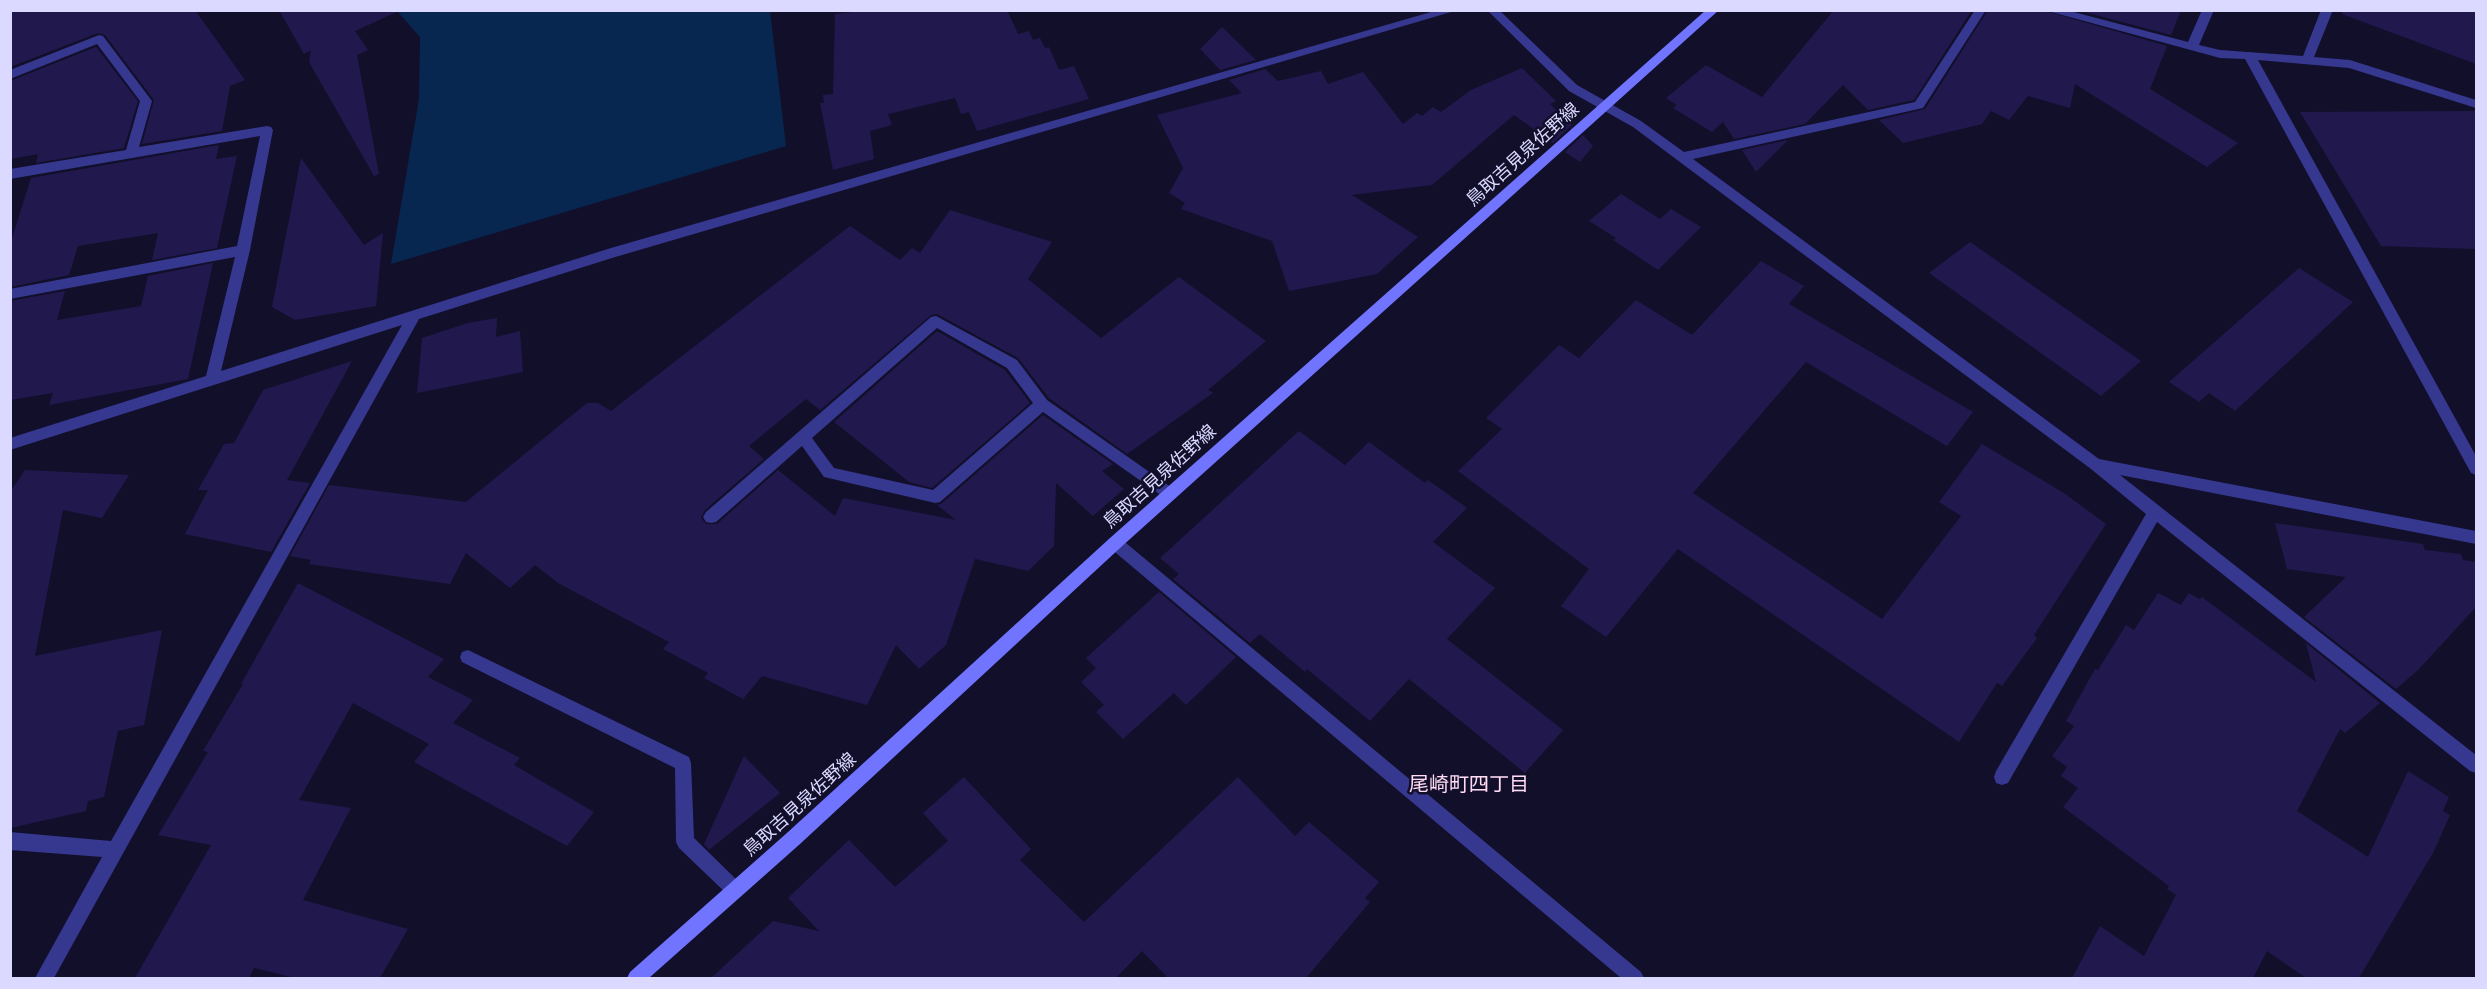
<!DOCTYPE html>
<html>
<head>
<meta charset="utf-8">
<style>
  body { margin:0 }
  #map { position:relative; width:2487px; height:989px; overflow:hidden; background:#120f2b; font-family:Cabin,sans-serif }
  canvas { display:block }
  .frame { position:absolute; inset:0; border:12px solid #dbd9ff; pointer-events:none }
</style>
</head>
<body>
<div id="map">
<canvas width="2487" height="989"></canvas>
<div class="frame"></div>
</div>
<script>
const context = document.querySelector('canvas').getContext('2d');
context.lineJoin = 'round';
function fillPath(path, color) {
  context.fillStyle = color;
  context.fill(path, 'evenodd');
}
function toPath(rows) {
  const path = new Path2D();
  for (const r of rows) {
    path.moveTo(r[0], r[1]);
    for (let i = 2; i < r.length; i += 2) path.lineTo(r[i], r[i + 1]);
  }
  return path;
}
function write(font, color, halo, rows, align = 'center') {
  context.font = font + ' Cabin,"Noto Sans JP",sans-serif';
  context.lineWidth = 5;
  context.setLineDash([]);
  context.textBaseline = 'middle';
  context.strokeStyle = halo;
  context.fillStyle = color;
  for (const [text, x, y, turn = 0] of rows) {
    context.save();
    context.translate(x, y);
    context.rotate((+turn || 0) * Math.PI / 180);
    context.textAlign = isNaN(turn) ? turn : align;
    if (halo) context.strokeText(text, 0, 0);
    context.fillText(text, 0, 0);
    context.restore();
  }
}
const water = toPath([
  [397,11,770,11,786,146,391,264,419,99,420,37]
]);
const building = toPath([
  [10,10,195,10,245,80,230,86,222,131,142,144,154,100,105,35,98,33,10,67],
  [279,10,401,10,355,31,368,50,357,55,379,174,374,176,309,62,311,50,304,54],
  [872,10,1007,10,1018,34,1029,31,1033,40,1040,38,1045,48,1049,47,1059,70,1074,66,1089,99,977,131,969,112,961,114,955,98,888,114,892,125,870,131,874,159,833,170,820,103,824,103,823,95,833,94,835,14],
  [1834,10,1972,10,1914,100,1868,110,1843,85,1805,124,1734,139,1723,122,1712,132,1673,108,1677,105,1666,98,1706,65,1762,97],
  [1988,10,2042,10,2167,46,2150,89,2238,143,2207,167,2075,84,2070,108,2028,96,2009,120,1991,111,1982,124,1903,143,1879,120,1925,109],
  [2077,10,2181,10,2171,35],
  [2343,10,2476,10,2476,64,2342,14],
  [1222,27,1256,60,1220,70,1200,49],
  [96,47,138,101,124,148,36,163,38,154,10,159,10,81],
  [1522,68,1556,101,1550,104,1572,125,1553,143,1514,115,1432,185,1352,195,1418,237,1377,274,1289,291,1272,241,1181,209,1185,203,1169,193,1183,168,1157,115,1242,93,1229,80,1265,69,1278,81,1321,71,1328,84,1363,72,1403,124,1417,113,1422,116,1433,107,1441,112,1471,90],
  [2476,111,2476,249,2381,246,2300,112],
  [1583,135,1593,146,1580,162,1565,152],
  [1788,140,1756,172,1742,150],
  [219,145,216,159,237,156,217,248,152,260,158,233,78,246,69,275,10,287,10,244,31,178],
  [301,158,364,245,383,233,376,306,295,320,272,307],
  [1621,194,1660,219,1671,209,1701,227,1658,270,1613,240,1616,238,1589,221],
  [950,210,1052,242,1028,279,1101,338,1179,277,1266,341,1208,390,1213,393,1127,454,1049,398,1018,358,937,314,931,315,820,410,806,399,749,446,764,459,705,510,701,518,706,524,717,524,778,470,835,516,843,498,956,520,937,505,941,504,1043,415,1113,464,1102,471,1124,489,1093,516,1056,483,1054,546,1028,571,975,559,946,645,919,669,896,645,867,705,762,676,743,699,704,678,708,673,663,649,669,642,558,583,535,565,510,588,466,553,450,584,309,564,311,560,290,556,329,485,466,502,587,403,598,403,611,411,850,226,900,260,912,248,920,253],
  [1970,242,2141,361,2101,396,1929,273],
  [1761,261,1804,286,1789,304,1973,412,1947,446,1806,362,1693,493,1882,619,1961,516,1939,502,1982,444,2064,493,2106,524,2034,635,2037,638,2002,686,1997,683,1959,742,1678,549,1606,637,1561,606,1589,569,1458,471,1502,429,1486,418,1559,345,1579,358,1636,300,1692,335],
  [213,263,188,379,49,405,53,393,10,400,10,301,65,291,57,320,141,306,148,276],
  [2299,268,2353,302,2235,411,2209,393,2199,402,2169,382],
  [497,318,496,337,520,331,523,372,417,393,422,338,468,323],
  [937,331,1005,370,1030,403,932,488,909,482,834,422],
  [352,361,287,480,310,483,271,552,185,534,208,490,198,490,224,444,234,443,263,390],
  [1299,431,1345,465,1369,442,1425,483,1428,480,1467,508,1433,542,1495,588,1447,639,1563,730,1525,773,1409,679,1370,721,1307,669,1305,672,1260,634,1250,643,1173,579,1179,574,1160,558],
  [25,470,129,475,102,518,63,510,35,656,162,630,144,725,118,731,104,797,88,801,86,811,10,828,10,492],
  [2275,523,2423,544,2425,550,2461,554,2463,560,2476,562,2476,607,2418,670,2396,689,2304,617,2346,577,2287,569],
  [298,583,444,659,428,677,473,700,453,723,520,758,514,765,594,812,567,846,414,762,429,744,353,703,299,800,351,808,303,900,408,929,380,978,295,978,254,968,249,978,135,978,211,845,158,835,208,752,203,751,243,684,241,684],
  [1159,592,1236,657,1186,705,1174,693,1123,739,1096,712,1104,705,1081,682,1096,668,1086,658],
  [2158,593,2181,605,2189,593,2199,599,2202,597,2316,682,2306,643,2380,703,2345,733,2340,729,2297,811,2368,857,2408,771,2449,797,2443,811,2450,815,2434,851,2359,978,2306,978,2267,951,2253,978,2072,978,2100,926,2144,956,2176,895,2167,889,2169,886,2063,807,2078,788,2061,776,2067,767,2052,756,2074,726,2066,721,2095,669,2098,670,2126,625,2134,630],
  [744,756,780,793,709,850,704,844],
  [964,777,1031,849,1020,860,1084,922,1238,777,1295,836,1309,822,1379,882,1365,898,1370,902,1306,978,1168,978,1142,951,1116,978,711,978,773,921,819,931,788,898,849,840,895,887,948,841,923,813]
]);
const street = toPath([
  [1438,10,1458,10,612,258,419,319,54,978,35,978,102,857,10,850,10,832,111,841,402,325,10,450,10,438,206,376,235,257,10,299,10,289,237,246,260,136,10,179,10,169,126,150,140,101,97,44,10,79,10,70,99,35,103,36,152,101,139,147,267,126,271,127,273,130,250,250,221,371,611,248,1438,10],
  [1487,10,1499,10,1577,85,1641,121,1684,152,1915,102,1975,10,1986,10,1923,108,1693,159,2099,459,2476,531,2476,544,2120,475,2476,755,2476,773,2470,771,2157,522,2008,783,2002,785,1996,783,1994,777,1996,771,2146,514,2091,469,1633,127,1569,91,1487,10],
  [2044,10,2066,10,2188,42,2202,10,2214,10,2199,45,2220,50,2303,56,2321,10,2333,10,2314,57,2350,60,2476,100,2476,108,2349,68,2258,60,2476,456,2476,475,2471,473,2245,59,2220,58,2044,10],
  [936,316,1017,360,1047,400,1175,490,1177,494,1175,498,1170,500,1165,498,1043,412,940,502,935,503,824,477,802,446,716,522,711,523,706,522,703,517,706,512,931,317,936,316],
  [937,328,1007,368,1033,403,933,490,834,468,812,438,937,328],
  [1115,536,1120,538,1641,972,1644,978,1621,978,1110,548,1107,543,1110,538,1115,536],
  [468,650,689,757,691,763,694,838,741,884,744,890,741,896,735,899,729,896,679,848,676,842,675,768,462,662,460,657,462,652,468,650]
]);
const secondary = toPath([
  [1706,10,1719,10,1120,548,800,844,649,978,627,978,630,972,788,832,1110,538,1706,10]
]);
const streetNames = [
  ["鳥取吉見泉佐野線",1523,155,-42],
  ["鳥取吉見泉佐野線",1160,477,-42],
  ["鳥取吉見泉佐野線",800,805,-42]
];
const neighbourhoodNames = [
  ["尾崎町四丁目",1469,785]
];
fillPath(water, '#082750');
fillPath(building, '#21194e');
fillPath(street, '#36378e');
fillPath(secondary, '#7074ff');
write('18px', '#dbd9ff', '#120f2b', streetNames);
write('20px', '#ffdbf4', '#120f2b', neighbourhoodNames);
</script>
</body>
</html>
